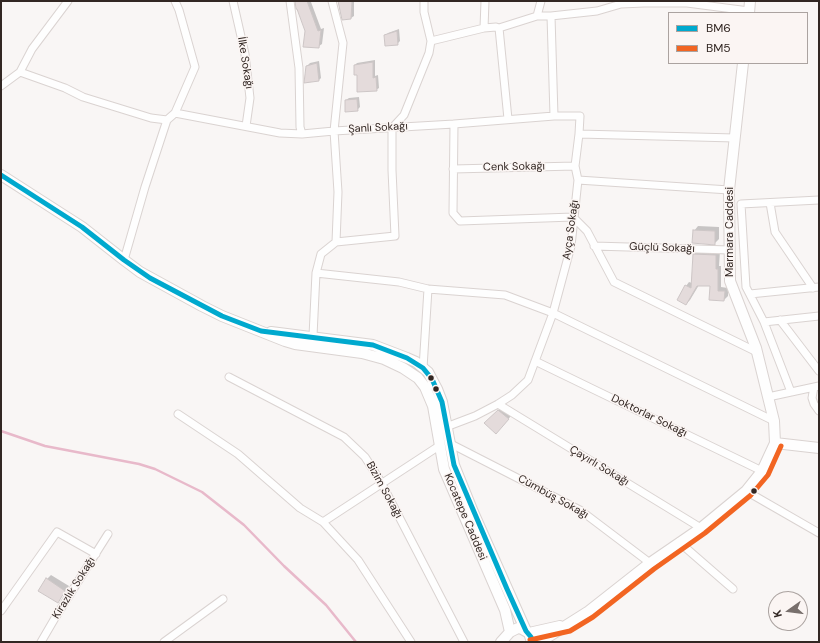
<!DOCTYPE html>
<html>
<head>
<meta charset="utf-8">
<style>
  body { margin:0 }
  #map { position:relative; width:820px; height:643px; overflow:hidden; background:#f9f6f5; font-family:"DM Sans",sans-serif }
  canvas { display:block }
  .frame { position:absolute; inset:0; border:2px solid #322723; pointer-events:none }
  .legend { position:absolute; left:668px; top:12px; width:140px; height:52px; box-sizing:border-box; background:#fbf5f3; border:1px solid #aba3a0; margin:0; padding:5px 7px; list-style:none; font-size:12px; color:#322723 }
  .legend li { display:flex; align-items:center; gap:8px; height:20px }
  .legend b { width:20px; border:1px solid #aba3a0 }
  .north { position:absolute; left:768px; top:591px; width:40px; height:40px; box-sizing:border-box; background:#fbf5f3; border:1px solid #aba3a0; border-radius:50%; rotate:256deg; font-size:11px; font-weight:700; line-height:16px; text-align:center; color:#322723 }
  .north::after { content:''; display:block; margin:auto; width:14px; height:18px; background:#786f6c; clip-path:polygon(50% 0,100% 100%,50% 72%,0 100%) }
</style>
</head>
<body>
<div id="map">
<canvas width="820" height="643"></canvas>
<div class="frame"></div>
<ul class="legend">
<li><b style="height:5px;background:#00a9ce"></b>BM6</li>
<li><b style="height:5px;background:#f26522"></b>BM5</li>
</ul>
<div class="north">K</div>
</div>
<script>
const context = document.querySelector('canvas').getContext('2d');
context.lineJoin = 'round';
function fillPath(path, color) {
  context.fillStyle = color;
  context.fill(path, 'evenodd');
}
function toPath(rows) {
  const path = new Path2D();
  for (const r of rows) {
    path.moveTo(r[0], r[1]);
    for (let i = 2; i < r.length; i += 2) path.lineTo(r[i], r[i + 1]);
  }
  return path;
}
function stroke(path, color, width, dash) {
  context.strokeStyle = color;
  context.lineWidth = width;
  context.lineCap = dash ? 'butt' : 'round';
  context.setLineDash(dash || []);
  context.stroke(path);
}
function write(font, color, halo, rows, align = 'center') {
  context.font = font + ' "DM Sans",sans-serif';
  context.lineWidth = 3;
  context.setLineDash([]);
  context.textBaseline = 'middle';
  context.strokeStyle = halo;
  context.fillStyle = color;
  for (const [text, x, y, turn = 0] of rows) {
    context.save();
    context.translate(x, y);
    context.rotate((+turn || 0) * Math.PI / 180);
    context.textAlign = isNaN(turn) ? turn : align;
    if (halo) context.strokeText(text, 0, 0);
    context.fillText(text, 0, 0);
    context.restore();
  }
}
const shadow = toPath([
  [296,1,313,1,311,2,321,29,324,28,322,44,319,46,306,31],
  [338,1,354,1,354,16,351,18],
  [399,29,400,41,397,44,385,36,388,33],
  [375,60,375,76,378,75,379,88,376,90,358,74,355,65,357,63],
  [319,61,321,78,319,80,307,66,310,63],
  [359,97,360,107,357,110,346,100,349,98],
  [698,226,719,227,719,239,714,244,694,231],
  [698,250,720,251,719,266,721,266,721,287,728,288,728,296,724,300,711,285,699,285,690,300,686,304,686,286,689,282,692,283,694,254],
  [504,405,514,412,502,427,486,423],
  [51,575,69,586,57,602,47,579]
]);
const stream = toPath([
  [1,431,45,446,139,464,155,469,202,492,244,525,284,566,326,605,356,642]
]);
const building = toPath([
  [295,1,307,1,318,31,321,30,319,48,303,47,305,31,297,9,296,9,295,1],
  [338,1,352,1,351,19,342,20,338,1],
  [397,31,398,45,385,46,384,35,397,31],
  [373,62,373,78,376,77,377,91,357,92,357,75,354,75,354,65,373,62],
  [317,63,319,81,304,83,306,66,317,63],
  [357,99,358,111,345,112,345,100,357,99],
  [693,230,715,231,715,245,692,243,693,230],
  [693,254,716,255,716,269,718,269,718,291,725,291,724,301,709,300,710,286,697,286,686,305,677,300,685,285,691,288,693,254],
  [498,410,509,419,496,434,484,423,498,410],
  [46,578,65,591,58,603,38,591,46,578]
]);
const street = toPath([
  [233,1,245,54,250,98,246,126],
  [537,16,541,1],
  [484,28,485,1],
  [499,28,508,119],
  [431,41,484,28,496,27,499,28,537,16,551,16],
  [20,72,65,88,83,97,151,118,167,120],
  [1,86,20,72,32,49,68,1],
  [175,113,280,133,302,134,300,127,299,68,290,1],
  [554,116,454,124,453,213,460,221,573,217,587,231,614,282,757,352],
  [302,134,334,131,454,124],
  [579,134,580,116,554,116,551,16,597,11,621,4,644,3,687,3,749,11],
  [453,169,575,166],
  [578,180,729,190],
  [770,203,775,232,813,288],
  [336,242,395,236,392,170,392,128,404,115,429,53,431,41,424,12,424,1],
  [594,246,730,250],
  [124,260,145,187,167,120,175,113,195,67,179,10,175,1],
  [316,273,399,282,428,289,505,295,553,313,774,421],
  [750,294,819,287],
  [780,320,819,371],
  [764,322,746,287,741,204,819,200],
  [313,336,316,273,321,254,336,242,338,192,334,131,343,43,332,1],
  [535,361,762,471],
  [423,368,428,289],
  [229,377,344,437,365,457,381,482,464,642],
  [814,387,812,398,814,404,819,411],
  [791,392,764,322,819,316],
  [768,397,819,386],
  [498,404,701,528],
  [178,414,238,454,300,508,323,522,439,446],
  [446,427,475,416,498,404,512,395,528,380,553,313,571,246,578,180,575,166,579,134,735,138],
  [449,443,580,510,650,563],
  [746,491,819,533],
  [323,522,358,560,411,642],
  [679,542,733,589],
  [1,611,57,532,96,554],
  [41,642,55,618,108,534],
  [164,642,223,599]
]);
const secondary = toPath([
  [749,13,750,1],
  [1,175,82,227,124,260,140,272,202,306,222,316,285,341,295,344,362,353,384,359,403,368,418,378,425,387,433,406,444,469,505,610,510,632],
  [271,332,373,345,407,358,416,362,428,372,437,389,442,402,454,465,473,512,526,631],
  [775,443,819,448],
  [529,633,560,626],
  [501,642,510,632,518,628,522,629,529,633,532,642],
  [540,642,589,611,650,563,701,528,746,491,762,471,775,443,774,421,756,348,730,281,729,190,743,63]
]);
const bus1 = toPath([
  [1,175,82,227,124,260,150,278,222,316,261,331,373,345,407,358,423,368,432,379,442,402,454,465,507,589,526,631,531,637,532,642]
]);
const bus2 = toPath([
  [530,640,570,631,593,617,654,569,705,533,751,495,768,475,781,446]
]);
const markers = [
  [431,378,3.5,"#322723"],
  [436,389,3.5,"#322723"],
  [754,491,3.5,"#322723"]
];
const streetNames = [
  ["İlke Sokağı",245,63,81],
  ["Şanlı Sokağı",378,128,-3],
  ["Cenk Sokağı",514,167,-1],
  ["Ayça Sokağı",571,230,-82],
  ["Marmara Caddesi",730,232,-90],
  ["Güçlü Sokağı",662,248,2],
  ["Doktorlar Sokağı",649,416,26],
  ["Çayırlı Sokağı",599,466,31],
  ["Bizim Sokağı",384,490,61],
  ["Cümbüş Sokağı",553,497,29],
  ["Kocatepe Caddesi",465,517,67],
  ["Kirazlık Sokağı",74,588,-58]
];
fillPath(shadow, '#0003');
stroke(stream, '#e8b9ca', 2.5);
fillPath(building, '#e4dbdb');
stroke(building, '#cdc6c6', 1);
stroke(street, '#dad3d1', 9);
stroke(secondary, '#dad3d1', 12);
stroke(street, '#fefefe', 7);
stroke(secondary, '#fefefe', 10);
stroke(bus1, '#00a9ce', 5);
stroke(bus2, '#f26522', 5);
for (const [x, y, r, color] of markers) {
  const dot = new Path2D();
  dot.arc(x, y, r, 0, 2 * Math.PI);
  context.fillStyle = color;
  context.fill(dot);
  stroke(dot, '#fbf5f3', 1.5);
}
write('11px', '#322723', '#fbf5f3', streetNames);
</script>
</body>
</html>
